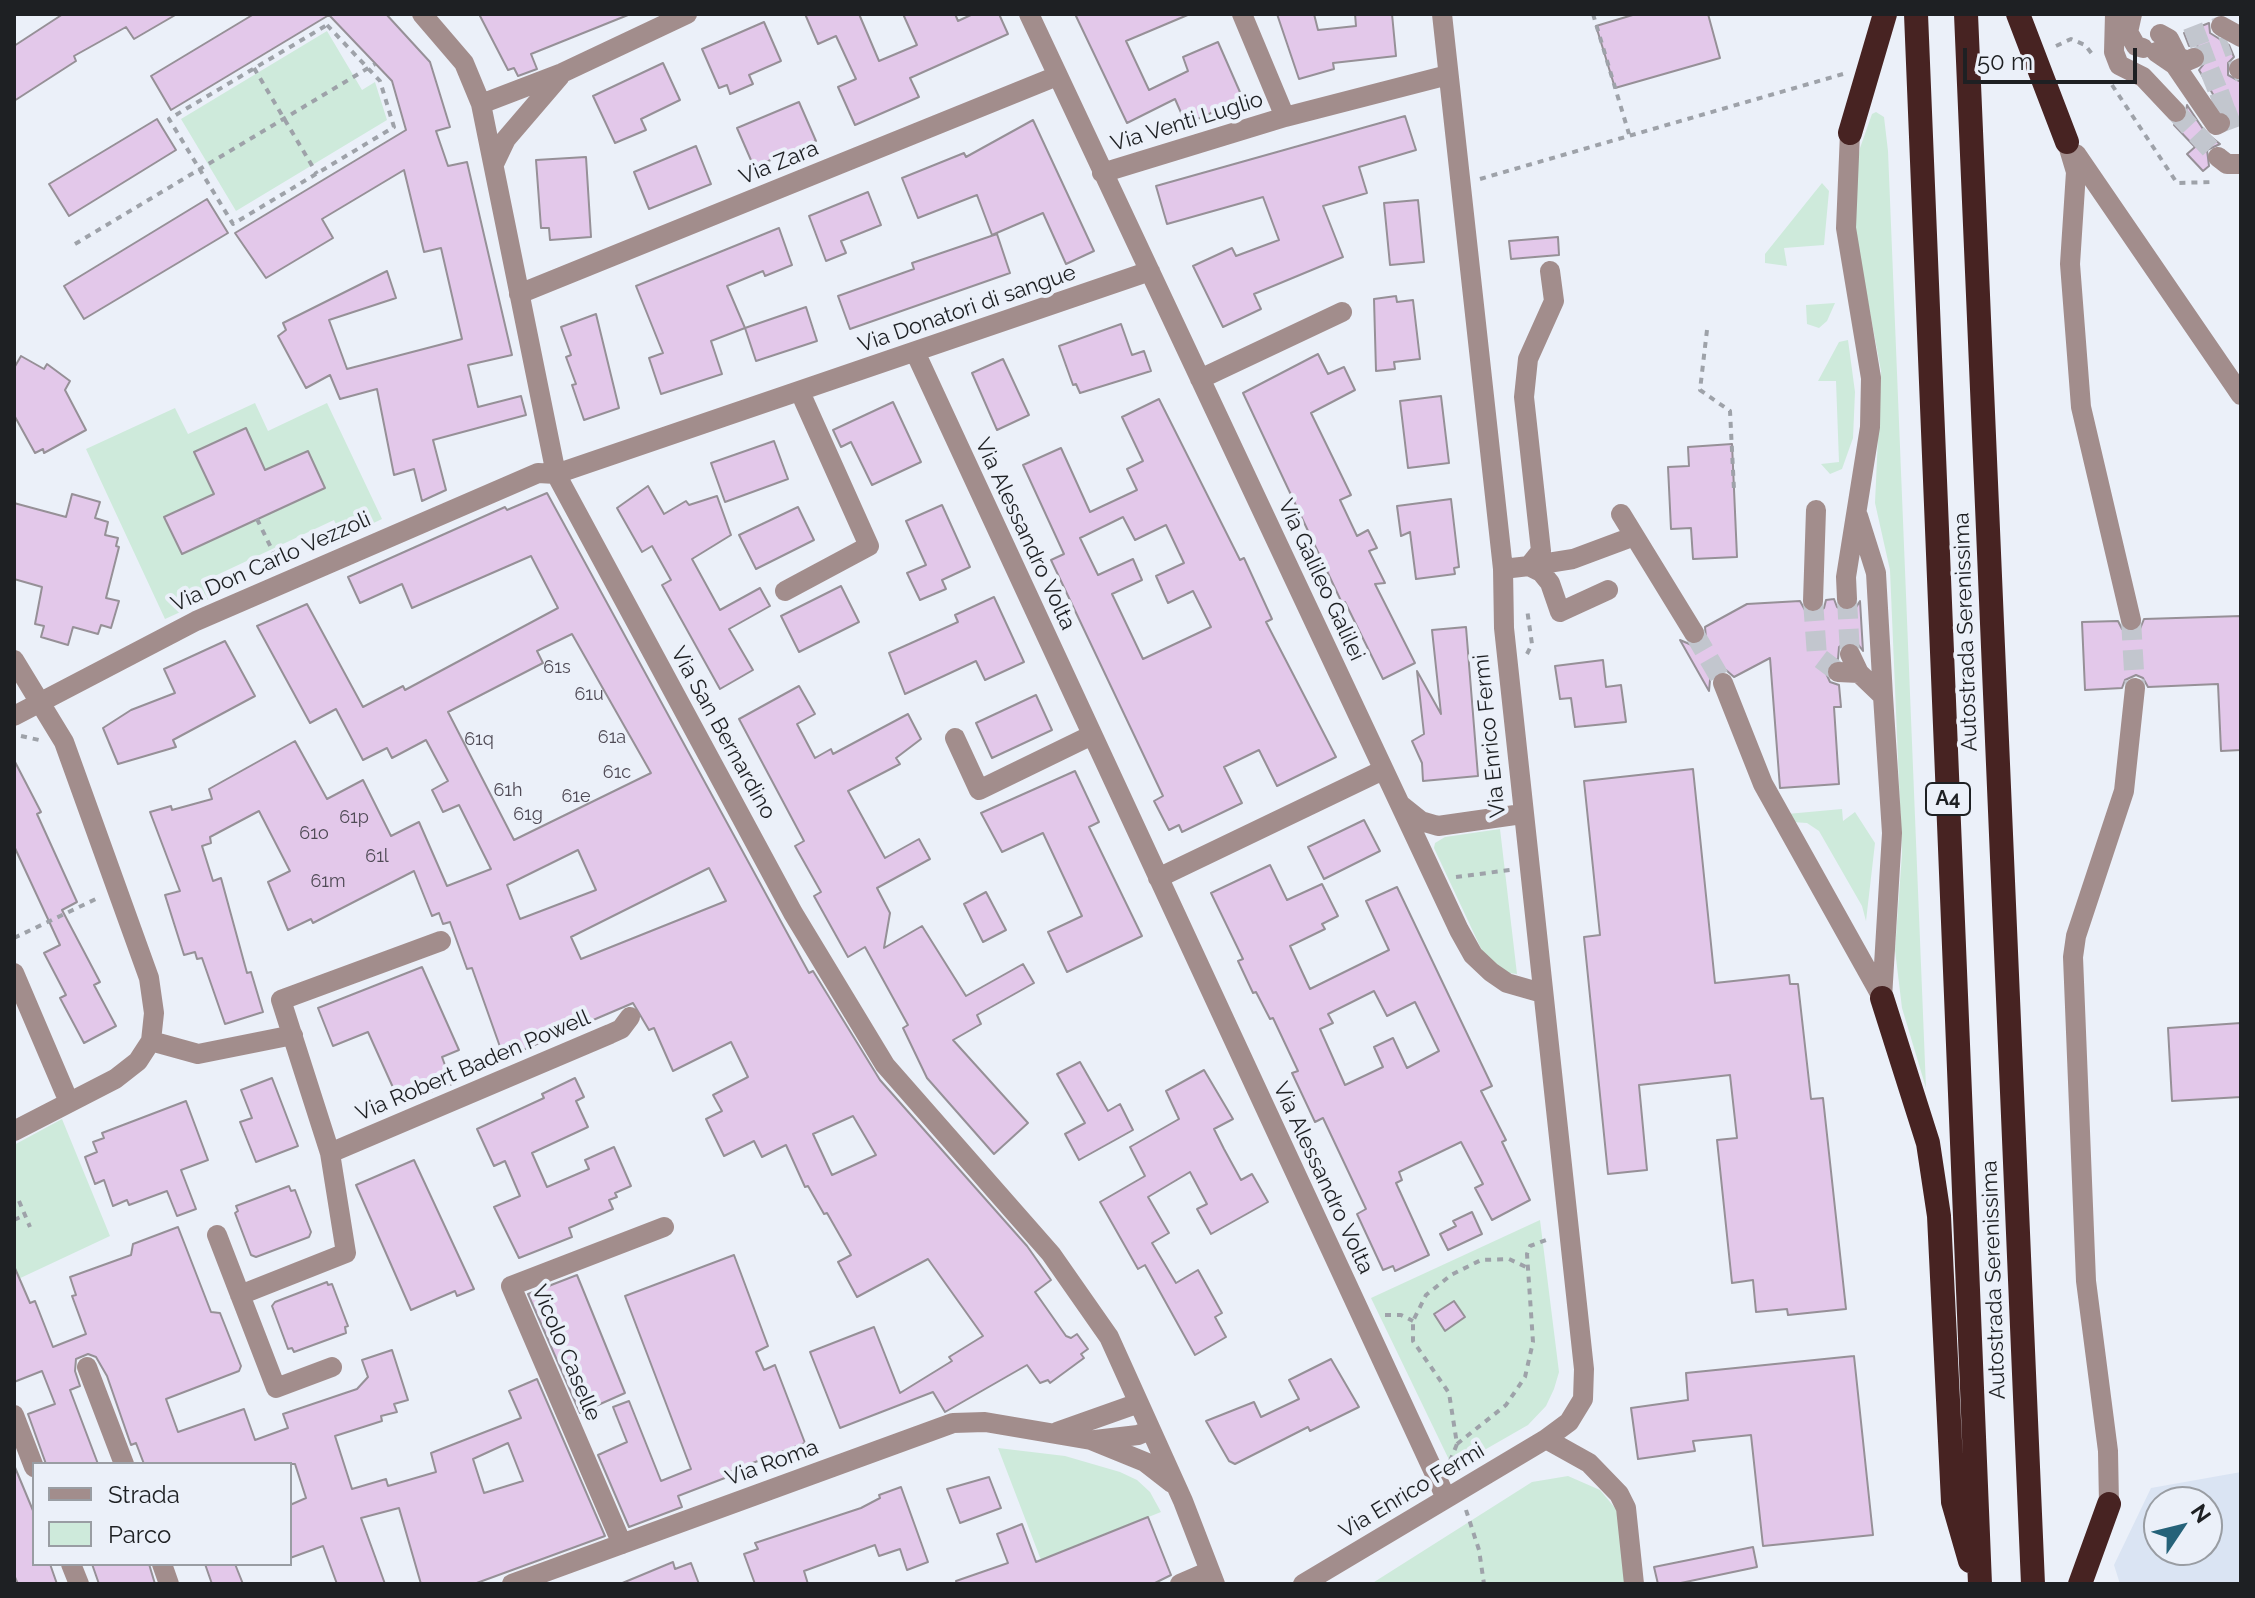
<!DOCTYPE html>
<html>
<head>
<meta charset="utf-8">
<style>
  body { margin:0 }
  #map { position:relative; width:2255px; height:1598px; overflow:hidden; background:#ebf0f9; font-family:Raleway,sans-serif }
  canvas { display:block }
  .frame { position:absolute; inset:0; border:16px solid #1e2023; pointer-events:none }
  .legend { position:absolute; left:32px; top:1462px; width:260px; height:104px; box-sizing:border-box; background:#ebf0f9; border:2px solid #999da3; margin:0; padding:10px 14px; list-style:none; font-size:24px; color:#1e2023 }
  .legend li { display:flex; align-items:center; gap:16px; height:40px }
  .legend b { width:40px; border:2px solid #999da3 }
  .north { position:absolute; left:2143px; top:1486px; width:80px; height:80px; box-sizing:border-box; background:#ebf0f9; border:2px solid #999da3; border-radius:50%; rotate:55deg; font-size:22px; font-weight:700; line-height:32px; text-align:center; color:#1e2023 }
  .north::after { content:''; display:block; margin:auto; width:28px; height:36px; background:#256279; clip-path:polygon(50% 0,100% 100%,50% 72%,0 100%) }
  .scale { position:absolute; left:1963px; top:48px; width:174px; height:36px; box-sizing:border-box; border:4px solid #1e2023; border-top:0; padding-left:10px; font-size:24px; line-height:28px; white-space:nowrap; color:#1e2023; -webkit-text-stroke:6px #ebf0f9; paint-order:stroke }
</style>
</head>
<body>
<div id="map">
<canvas width="2255" height="1598"></canvas>
<div class="frame"></div>
<ul class="legend">
<li><b style="height:10px;background:#a28d8c"></b>Strada</li>
<li><b style="height:22px;background:#ceeadb"></b>Parco</li>
</ul>
<div class="north">N</div>
<div class="scale">50 m</div>
</div>
<script>
const context = document.querySelector('canvas').getContext('2d');
context.lineJoin = 'round';
function fillPath(path, color) {
  context.fillStyle = color;
  context.fill(path, 'evenodd');
}
function toPath(rows) {
  const path = new Path2D();
  for (const r of rows) {
    path.moveTo(r[0], r[1]);
    for (let i = 2; i < r.length; i += 2) path.lineTo(r[i], r[i + 1]);
  }
  return path;
}
function stroke(path, color, width, dash) {
  context.strokeStyle = color;
  context.lineWidth = width;
  context.lineCap = dash ? 'butt' : 'round';
  context.setLineDash(dash || []);
  context.stroke(path);
}
function write(font, color, halo, rows, align = 'center') {
  context.font = font + ' Raleway,sans-serif';
  context.lineWidth = 8;
  context.setLineDash([]);
  context.textBaseline = 'middle';
  context.strokeStyle = halo;
  context.fillStyle = color;
  for (const [text, x, y, turn = 0] of rows) {
    context.save();
    context.translate(x, y);
    context.rotate((+turn || 0) * Math.PI / 180);
    context.textAlign = isNaN(turn) ? turn : align;
    if (halo) context.strokeText(text, 0, 0);
    context.fillText(text, 0, 0);
    context.restore();
  }
}
const built = toPath([
  [2241,1472,2241,1584,2120,1584,2114,1565,2151,1488],
  [2159,1502,2207,1502,2207,1550,2159,1550]
]);
const green = toPath([
  [327,31,362,90,375,82,387,120,236,211,181,119],
  [1876,112,1884,117,1888,151,1926,1088,1902,1008,1895,950,1902,854,1890,570,1875,503,1881,371,1853,222,1854,183,1860,148,1872,114],
  [1822,183,1829,191,1824,245,1784,248,1787,266,1765,263,1765,254],
  [1835,303,1827,321,1819,328,1807,324,1806,305],
  [1848,340,1855,392,1853,438,1842,469,1830,474,1821,464,1839,462,1836,381,1818,381,1839,342],
  [255,403,268,431,327,403,382,519,342,538,334,520,202,582,209,599,165,619,86,449,175,408,188,434],
  [1842,809,1843,821,1855,812,1875,843,1866,921,1862,906,1819,831,1807,823,1791,822,1787,814],
  [1500,829,1517,974,1502,972,1485,957,1434,848,1435,843,1445,837],
  [62,1119,110,1236,14,1281,14,1145],
  [1540,1220,1559,1372,1554,1389,1546,1406,1528,1425,1453,1468,1371,1298],
  [998,1448,1065,1456,1120,1472,1137,1480,1150,1492,1161,1512,1041,1560],
  [1568,1476,1600,1490,1620,1514,1629,1584,1371,1584,1532,1482]
]);
const building = toPath([
  [63,14,177,14,134,39,126,27,74,56,76,61,14,101,14,46,63,14],
  [254,14,386,14,430,62,450,127,436,131,448,166,467,162,512,355,468,365,478,407,521,396,526,415,433,440,446,490,422,501,414,469,394,475,377,389,340,399,330,375,306,388,278,336,286,330,283,323,387,271,396,298,329,320,347,369,462,339,441,248,424,252,404,170,322,219,333,238,266,278,235,233,406,130,392,81,329,15,171,110,151,76,254,14],
  [479,14,628,14,628,15,531,54,537,69,518,76,514,68,508,70,479,14],
  [805,14,859,14,879,61,917,45,903,14,955,14,958,21,973,14,999,14,1008,34,910,78,919,97,855,125,838,87,856,79,836,36,818,44,805,14],
  [1075,14,1190,14,1126,41,1149,90,1188,71,1183,57,1218,42,1243,99,1186,124,1175,99,1127,123,1075,14],
  [1277,14,1314,14,1318,30,1356,26,1355,14,1392,14,1396,56,1333,63,1334,69,1299,79,1277,14],
  [1636,14,1708,14,1720,58,1615,88,1596,26,1636,14],
  [764,22,781,61,749,75,753,84,730,94,727,85,719,88,702,49,764,22],
  [2209,23,2210,33,2229,45,2234,57,2228,63,2228,75,2241,82,2241,124,2232,127,2231,117,2222,110,2199,70,2207,60,2206,52,2196,45,2189,46,2184,33,2209,23],
  [663,63,680,100,641,119,646,130,615,143,593,96,663,63],
  [799,102,816,141,754,167,737,128,799,102],
  [2187,105,2205,132,2220,144,2207,150,2209,166,2203,171,2187,154,2195,147,2174,125,2185,121,2187,105],
  [1405,116,1416,150,1359,167,1367,193,1323,206,1343,257,1254,294,1261,309,1223,327,1193,266,1232,248,1236,256,1279,240,1263,197,1167,224,1156,186,1405,116],
  [157,119,176,150,69,216,49,184,157,119],
  [1033,120,1094,251,1066,264,1043,213,992,235,977,195,918,218,902,178,964,153,966,157,1033,120],
  [696,146,711,184,649,209,634,172,696,146],
  [586,157,591,237,550,240,549,228,541,228,536,160,586,157],
  [868,192,881,225,841,241,846,253,826,261,809,216,868,192],
  [207,199,228,233,84,319,64,286,207,199],
  [1418,200,1424,262,1390,265,1384,203,1418,200],
  [779,228,792,265,765,276,763,271,727,286,745,328,711,341,722,374,661,394,649,358,663,353,636,286,779,228],
  [997,234,1010,273,850,329,838,296,914,269,912,263,997,234],
  [1558,237,1559,255,1511,259,1509,241,1558,237],
  [1396,296,1397,302,1413,300,1420,359,1394,362,1395,369,1376,371,1374,299,1396,296],
  [806,307,817,341,756,361,745,328,806,307],
  [596,314,619,408,584,420,572,385,576,384,566,357,571,355,561,327,596,314],
  [1121,324,1132,355,1144,351,1151,371,1080,393,1076,384,1073,385,1059,346,1121,324],
  [1318,354,1328,374,1344,367,1355,390,1311,413,1351,495,1340,500,1357,536,1368,530,1377,548,1369,551,1385,583,1375,584,1415,663,1383,679,1345,602,1342,603,1243,393,1318,354],
  [21,356,44,369,47,364,70,381,65,390,86,430,44,453,43,449,35,453,14,415,14,368,21,356],
  [1003,359,1029,415,997,430,972,373,1003,359],
  [1441,396,1449,463,1408,468,1400,401,1441,396],
  [1159,399,1240,560,1244,558,1272,619,1266,622,1336,757,1277,786,1259,750,1224,767,1242,803,1182,832,1179,825,1169,830,1154,801,1163,796,1051,560,1064,554,1023,465,1061,448,1090,512,1137,490,1127,469,1143,461,1122,417,1159,399],
  [1123,517,1135,540,1166,525,1184,563,1156,576,1168,603,1193,591,1211,627,1143,659,1112,594,1142,580,1133,559,1098,575,1080,538,1123,517],
  [893,402,921,462,872,485,851,442,841,447,833,430,893,402],
  [246,428,265,470,308,451,325,488,182,554,164,517,214,494,194,452,246,428],
  [774,441,788,479,725,502,711,463,774,441],
  [1732,444,1737,557,1693,559,1691,528,1671,529,1668,467,1689,466,1688,447,1732,444],
  [648,486,664,514,686,501,689,505,717,496,731,535,692,559,720,610,760,588,770,606,729,629,753,670,720,689,662,585,671,580,652,546,642,552,617,508,648,486],
  [547,493,809,973,813,971,880,1080,1027,1246,1051,1280,1035,1292,1066,1336,1071,1338,1077,1334,1088,1349,1081,1354,1084,1358,1050,1383,1048,1380,1040,1383,1027,1365,945,1412,933,1392,840,1428,810,1352,874,1327,900,1393,952,1361,949,1357,983,1336,928,1259,857,1297,838,1262,851,1255,827,1213,824,1214,808,1186,805,1187,786,1145,762,1157,754,1141,724,1156,706,1119,722,1111,713,1095,748,1077,731,1042,673,1071,654,1028,649,1030,633,1003,504,1058,472,968,467,969,450,922,443,924,439,913,432,916,414,871,313,923,311,919,288,930,268,882,290,871,259,811,210,837,211,843,202,846,213,881,221,878,247,973,251,972,263,1012,225,1024,202,958,197,959,195,952,184,955,165,895,180,891,150,812,171,806,172,810,212,799,209,789,295,741,327,799,363,780,391,836,419,822,447,886,491,869,459,805,443,812,432,790,448,781,426,740,392,758,387,748,363,760,336,709,310,723,257,626,307,604,363,707,403,686,405,690,558,608,531,556,412,608,402,584,360,603,348,577,505,507,507,510,547,493],
  [572,634,651,773,514,840,448,712,543,663,537,651,572,634],
  [578,850,596,890,520,919,507,885,578,850],
  [709,868,726,901,581,959,571,937,709,868],
  [853,1116,876,1155,832,1175,813,1134,853,1116],
  [72,494,100,502,95,518,108,522,105,535,118,538,116,546,119,547,106,598,119,601,111,628,101,625,98,634,73,627,68,645,41,637,44,626,35,624,42,587,14,579,14,503,66,517,72,494],
  [1451,499,1459,567,1454,568,1455,574,1416,579,1410,532,1401,536,1397,506,1451,499],
  [942,505,970,567,942,580,946,589,920,600,907,573,926,565,906,521,942,505],
  [798,507,814,540,756,569,739,535,798,507],
  [841,586,859,622,799,652,781,616,841,586],
  [994,597,1024,662,985,680,976,661,905,694,889,653,958,622,955,615,994,597],
  [1834,599,1837,607,1847,612,1855,609,1860,601,1863,651,1857,643,1844,643,1839,647,1838,659,1828,664,1825,671,1830,682,1839,685,1841,707,1834,707,1839,784,1780,788,1770,658,1734,677,1726,670,1718,671,1710,680,1709,691,1680,640,1694,646,1700,644,1706,638,1705,627,1747,604,1800,601,1806,612,1813,614,1824,608,1826,600,1834,599],
  [2241,616,2241,750,2221,751,2218,684,2148,687,2143,678,2136,675,2125,680,2122,688,2085,690,2082,622,2118,621,2122,629,2133,633,2140,629,2144,619,2241,616],
  [1466,627,1478,776,1423,781,1422,763,1412,741,1424,734,1417,671,1441,714,1432,630,1466,627],
  [225,641,255,696,173,740,176,747,118,764,103,728,131,710,175,693,164,669,225,641],
  [1603,660,1606,687,1621,685,1626,722,1575,727,1571,698,1560,699,1555,666,1603,660],
  [799,686,815,714,797,724,815,758,831,749,833,754,908,714,921,739,896,758,900,764,848,791,885,858,919,839,930,859,877,888,890,913,884,948,922,926,966,996,1023,964,1034,983,977,1015,981,1024,953,1040,1028,1123,994,1154,927,1078,903,1028,908,1025,865,947,848,957,814,896,821,892,795,846,804,841,739,719,799,686],
  [1036,695,1052,730,992,758,976,723,1036,695],
  [14,760,41,812,37,814,77,902,62,910,100,982,94,985,116,1026,84,1043,60,998,66,995,44,953,60,945,14,846,14,760],
  [1693,769,1715,983,1789,975,1790,984,1798,984,1811,1099,1823,1098,1846,1309,1788,1315,1787,1309,1756,1312,1753,1280,1732,1283,1717,1140,1737,1138,1730,1075,1639,1085,1647,1170,1608,1174,1584,937,1600,935,1584,781,1693,769],
  [1075,771,1099,822,1089,827,1142,936,1067,972,1048,932,1082,916,1043,833,1002,852,981,813,1075,771],
  [1364,820,1380,851,1324,879,1308,847,1364,820],
  [1270,865,1287,900,1322,884,1338,916,1322,924,1325,929,1290,946,1310,989,1389,950,1366,901,1397,887,1492,1086,1481,1091,1506,1140,1502,1142,1530,1200,1492,1220,1475,1188,1483,1184,1461,1142,1399,1172,1402,1180,1396,1183,1429,1255,1395,1271,1393,1266,1383,1270,1357,1214,1366,1209,1323,1118,1315,1122,1292,1073,1298,1071,1273,1018,1270,1019,1256,992,1253,993,1238,961,1243,959,1211,893,1270,865],
  [1374,991,1387,1016,1415,1002,1439,1051,1407,1068,1393,1038,1374,1047,1383,1067,1345,1085,1320,1029,1333,1023,1328,1014,1374,991],
  [986,892,1006,930,983,942,964,904,986,892],
  [422,967,459,1050,442,1057,452,1084,400,1103,368,1032,333,1046,318,1008,422,967],
  [2241,1023,2241,1097,2172,1101,2168,1028,2241,1023],
  [1080,1062,1108,1111,1120,1104,1133,1130,1079,1160,1065,1134,1085,1123,1057,1074,1080,1062],
  [1204,1070,1233,1119,1214,1129,1224,1149,1241,1180,1252,1174,1268,1202,1211,1234,1197,1209,1207,1204,1190,1172,1148,1197,1169,1233,1152,1243,1176,1283,1198,1270,1222,1313,1215,1317,1226,1337,1195,1355,1145,1265,1138,1269,1100,1202,1145,1176,1130,1147,1179,1119,1166,1091,1204,1070],
  [272,1078,298,1146,256,1162,240,1122,252,1118,241,1090,272,1078],
  [575,1078,584,1097,576,1101,588,1127,532,1153,547,1187,589,1169,585,1160,614,1147,631,1186,615,1193,617,1197,609,1200,613,1209,569,1228,572,1237,519,1258,494,1207,520,1196,505,1161,494,1166,477,1129,544,1098,542,1094,575,1078],
  [186,1101,208,1160,181,1170,196,1209,177,1216,167,1191,129,1205,127,1200,113,1206,104,1180,95,1184,85,1157,97,1152,93,1142,104,1138,102,1133,186,1101],
  [414,1160,474,1289,457,1296,455,1291,411,1310,356,1185,414,1160],
  [289,1186,291,1191,295,1190,311,1232,309,1237,256,1257,251,1255,235,1213,238,1211,236,1206,289,1186],
  [1472,1212,1482,1234,1448,1250,1440,1234,1456,1226,1453,1221,1472,1212],
  [178,1227,211,1312,220,1313,241,1366,239,1371,166,1399,178,1432,244,1409,255,1440,288,1428,283,1414,357,1389,368,1377,362,1360,392,1350,408,1400,394,1404,397,1412,381,1416,382,1421,335,1436,352,1489,386,1479,388,1486,436,1472,431,1453,521,1418,509,1391,537,1379,605,1536,474,1584,421,1584,399,1508,361,1518,385,1584,337,1584,323,1546,290,1558,290,1505,306,1498,295,1464,144,1464,136,1443,131,1445,107,1376,96,1357,88,1354,76,1359,75,1371,80,1386,70,1390,98,1464,46,1464,28,1414,55,1404,42,1371,14,1382,14,1266,30,1303,35,1301,53,1347,86,1334,72,1296,76,1295,70,1277,131,1255,133,1244,178,1227],
  [508,1443,523,1481,484,1493,473,1459,508,1443],
  [734,1255,768,1346,756,1352,764,1370,775,1365,805,1443,729,1472,730,1476,678,1496,682,1507,629,1527,598,1455,627,1442,613,1407,629,1401,661,1481,691,1469,625,1296,734,1255],
  [577,1275,625,1393,580,1413,528,1294,577,1275],
  [327,1282,328,1285,332,1284,348,1326,345,1327,346,1333,294,1352,292,1348,288,1349,272,1306,275,1302,327,1282],
  [1454,1301,1465,1317,1445,1331,1434,1314,1454,1301],
  [1854,1356,1873,1535,1763,1546,1751,1435,1693,1441,1695,1451,1638,1459,1631,1408,1688,1400,1686,1373,1854,1356],
  [1331,1359,1359,1407,1310,1431,1308,1427,1235,1464,1229,1461,1206,1421,1254,1402,1261,1417,1299,1399,1289,1380,1331,1359],
  [14,1465,34,1513,34,1564,50,1564,57,1584,18,1584,14,1575,14,1465],
  [989,1477,1001,1508,960,1523,947,1489,989,1477],
  [901,1487,928,1562,907,1570,900,1549,879,1556,875,1545,804,1571,808,1584,755,1584,744,1554,758,1549,755,1543,861,1508,880,1498,879,1495,901,1487],
  [1148,1517,1171,1575,1153,1584,957,1584,956,1581,1008,1563,997,1534,1022,1524,1036,1562,1148,1517],
  [1753,1547,1757,1567,1676,1584,1658,1584,1654,1567,1753,1547],
  [673,1562,675,1569,691,1563,699,1584,620,1584,673,1562],
  [92,1564,149,1564,155,1584,99,1584,92,1564],
  [205,1564,235,1564,243,1584,212,1584,205,1564]
]);
const minorTunnel = toPath([
  [2187,39,2221,26],
  [2194,58,2229,45],
  [2204,83,2239,69],
  [2213,105,2241,95],
  [2176,112,2218,157],
  [2220,123,2241,115],
  [1847,599,1850,654],
  [1813,601,1817,656,1838,672],
  [2131,620,2135,688],
  [1694,633,1723,683]
]);
const path = toPath([
  [1593,14,1629,134],
  [327,25,380,81,394,127,233,224,169,119,327,25],
  [2056,46,2071,39,2085,45,2092,54],
  [254,68,317,174],
  [2112,85,2177,183,2214,182],
  [1480,179,1843,74],
  [75,244,375,64],
  [1707,330,1700,390,1730,411,1734,490],
  [257,519,279,564],
  [1527,654,1532,644,1527,609],
  [21,736,39,740],
  [1456,877,1510,870],
  [14,938,98,898],
  [19,1201,30,1227],
  [14,1220,25,1215],
  [1385,1315,1401,1315,1413,1321],
  [1457,1444,1506,1405,1525,1377,1533,1342,1527,1254,1530,1246,1549,1239],
  [1450,1461,1457,1444,1449,1393,1413,1341,1413,1321,1426,1295,1451,1275,1481,1260,1509,1259,1526,1267],
  [1466,1510,1479,1550,1484,1584]
]);
const minor = toPath([
  [422,14,464,63,481,104,556,474,793,913,885,1065,1051,1254,1109,1337,1183,1501,1215,1584],
  [1029,14,1459,930,1473,955,1491,972,1507,983,1542,993],
  [1242,14,1285,117],
  [2115,14,2114,52,2119,65,2143,77,2176,112],
  [2132,14,2128,32,2136,46,2143,48],
  [2221,26,2241,37],
  [2160,34,2169,39,2178,57,2187,61,2194,58],
  [2156,52,2175,65,2216,125,2220,123],
  [2239,69,2241,68],
  [481,104,562,73,687,14],
  [2067,142,2076,172,2070,264,2081,407,2131,620],
  [2076,154,2241,395],
  [2218,157,2227,164,2241,164],
  [495,162,506,139,560,76],
  [1102,173,1285,117,1448,75],
  [519,294,1057,76],
  [916,354,1446,1498],
  [1200,379,1342,312],
  [1621,514,1694,633],
  [1858,516,1876,573,1883,696],
  [1529,566,1541,572,1550,583,1560,612,1608,590],
  [1529,566,1573,559,1632,537],
  [1503,569,1529,566,1541,551,1524,397,1528,359,1554,301,1550,271],
  [785,591,869,546,800,392],
  [1847,599,1846,577,1870,427,1871,378,1846,228,1850,133],
  [1813,601,1816,510],
  [1850,654,1859,673,1883,696,1892,833,1882,998],
  [14,660,64,742,149,978,154,1013,151,1041,138,1061,115,1079,14,1131],
  [1838,672,1859,673],
  [1723,683,1763,784,1882,997],
  [14,716,196,621,538,473,556,474,1150,271],
  [955,738,979,790,1092,735],
  [1401,805,1421,821,1438,826,1522,814],
  [1158,878,1383,770],
  [14,973,69,1102],
  [151,1041,198,1054,293,1035],
  [330,1153,610,1034,621,1029,630,1017],
  [217,1235,276,1388,332,1367],
  [240,1295,346,1253,330,1153,281,1000,441,941],
  [87,1367,124,1464],
  [14,1415,34,1467],
  [1057,1432,1136,1404],
  [1546,1439,1589,1463,1619,1494,1626,1508,1634,1584],
  [1095,1440,1138,1435,1150,1430],
  [2109,1504,2108,1451,2086,1281,2073,957,2076,936,2124,791,2135,688],
  [622,1544,511,1286,664,1227],
  [71,1564,79,1584],
  [162,1564,169,1584],
  [512,1584,953,1423,985,1422,1091,1440,1145,1462,1172,1483],
  [1180,1584,1210,1571],
  [1303,1584,1546,1439,1569,1422,1583,1399,1584,1369,1504,628,1503,569,1442,14]
]);
const highway = toPath([
  [1916,14,1980,1584],
  [1966,14,2033,1584],
  [2018,14,2067,142],
  [1850,133,1885,14],
  [1882,998,1928,1143,1939,1216,1953,1502,1970,1561],
  [2080,1584,2109,1504]
]);
const numberNames = [
  ["61s",557,668],
  ["61u",589,695],
  ["61a",612,738],
  ["61q",479,740],
  ["61c",617,773],
  ["61h",508,791],
  ["61e",576,797],
  ["61g",528,815],
  ["61p",354,818],
  ["61o",314,834],
  ["61l",377,857],
  ["61m",328,882]
];
const shields = [
  [1948,799,44]
];
const shieldNames = [
  ["A4",1948,799]
];
const streetNames = [
  ["Via Venti Luglio",1187,122,-17],
  ["Via Zara",779,163,-22],
  ["Via Donatori di sangue",967,309,-19],
  ["Via Alessandro Volta",1025,534,65],
  ["Via Don Carlo Vezzoli",271,562,-24],
  ["Via Galileo Galilei",1321,580,65],
  ["Autostrada Serenissima",1966,632,-92],
  ["Via San Bernardino",723,733,61],
  ["Via Enrico Fermi",1490,736,-96],
  ["Via Robert Baden Powell",473,1066,-23],
  ["Via Alessandro Volta",1323,1178,65],
  ["Autostrada Serenissima",1994,1280,-92],
  ["Vicolo Caselle",566,1353,67],
  ["Via Roma",772,1463,-20],
  ["Via Enrico Fermi",1412,1491,-31]
];
fillPath(built, '#dae4f3');
fillPath(green, '#ceeadb');
fillPath(building, '#e3c8ea');
stroke(building, '#969097', 2);
stroke(minorTunnel, '#c2c6ce', 20, [20, 10]);
stroke(path, '#9ea2a9', 4, [6, 6]);
stroke(minor, '#a28d8c', 20);
stroke(highway, '#472322', 24);
write('18px', '#4f4a55', null, numberNames);
for (const [x, y, w] of shields) {
  const box = new Path2D();
  box.roundRect(x - w / 2, y - 16, w, 32, 6);
  context.fillStyle = '#ebf0f9';
  context.fill(box);
  stroke(box, '#1e2023', 2);
}
write('bold 20px', '#1e2023', null, shieldNames);
write('22px', '#1e2023', '#ebf0f9', streetNames);
</script>
</body>
</html>
